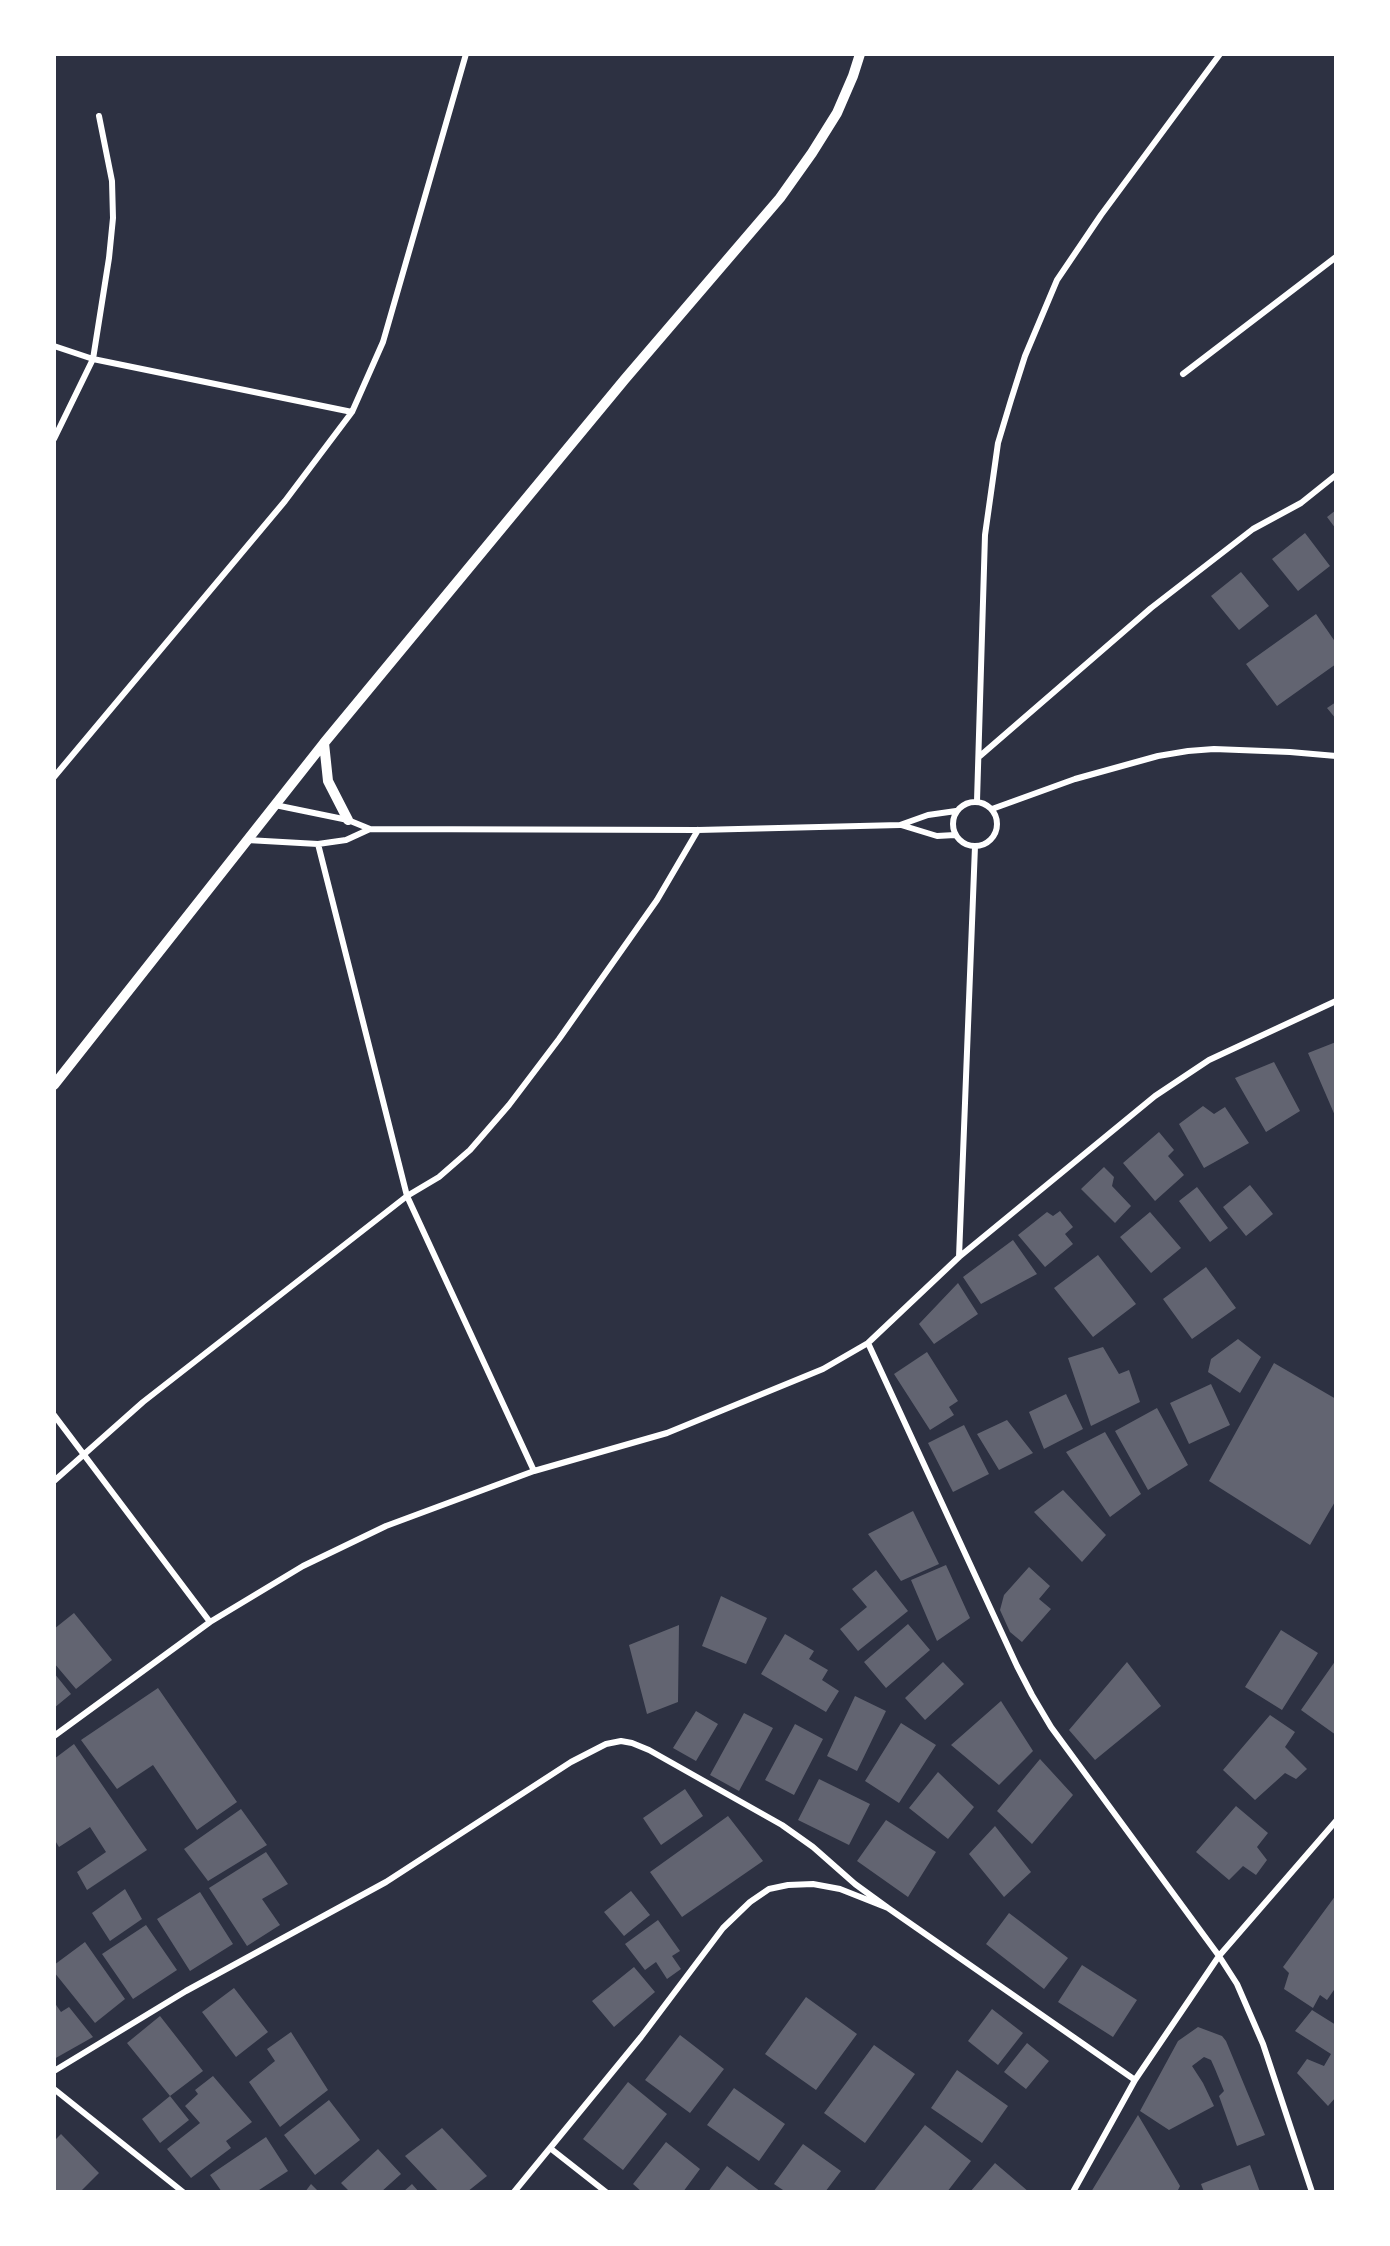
<!DOCTYPE html>
<html>
<head>
<meta charset="utf-8">
<style>
  body { margin:0 }
  #map { position:relative; width:1390px; height:2246px; overflow:hidden; background:#2d3142; font-family:"Varela Round",sans-serif }
  canvas { display:block }
  .frame { position:absolute; inset:0; border:56px solid #fff; pointer-events:none }
</style>
</head>
<body>
<div id="map">
<canvas width="1390" height="2246"></canvas>
<div class="frame"></div>
</div>
<script>
const context = document.querySelector('canvas').getContext('2d');
context.lineJoin = 'round';
function fillPath(path, color) {
  context.fillStyle = color;
  context.fill(path, 'evenodd');
}
function toPath(rows) {
  const path = new Path2D();
  for (const r of rows) {
    if (r.length === 3) {
      path.moveTo(r[0] + r[2], r[1]);
      path.arc(r[0], r[1], r[2], 0, 2 * Math.PI);
      continue;
    }
    path.moveTo(r[0], r[1]);
    for (let i = 2; i < r.length; i += 2) path.lineTo(r[i], r[i + 1]);
  }
  return path;
}
function stroke(path, color, width, dash) {
  context.strokeStyle = color;
  context.lineWidth = width;
  context.lineCap = dash ? 'butt' : 'round';
  context.setLineDash(dash || []);
  context.stroke(path);
}
const building = toPath([
  [1336,510,1336,529,1327,517],
  [1305,533,1330,566,1298,591,1272,559],
  [1241,572,1269,606,1239,630,1211,596],
  [1316,614,1336,643,1336,664,1277,706,1246,664],
  [1336,702,1336,719,1327,708],
  [1336,1042,1336,1118,1308,1053],
  [1274,1062,1300,1111,1266,1132,1235,1078],
  [1203,1106,1214,1114,1225,1107,1249,1143,1204,1168,1179,1124],
  [1159,1132,1174,1150,1168,1156,1184,1175,1155,1201,1123,1163],
  [1104,1167,1114,1177,1112,1186,1131,1206,1115,1223,1081,1189],
  [1250,1185,1273,1214,1246,1236,1223,1207],
  [1197,1187,1228,1228,1210,1242,1179,1201],
  [1060,1211,1073,1227,1065,1234,1073,1244,1045,1267,1018,1235,1047,1212,1053,1216],
  [1150,1212,1181,1248,1151,1273,1120,1237],
  [1013,1240,1037,1274,981,1304,963,1277],
  [1098,1255,1136,1304,1093,1337,1054,1288],
  [1206,1267,1236,1308,1192,1339,1163,1299],
  [958,1283,978,1314,934,1344,919,1324],
  [1238,1339,1261,1357,1240,1393,1208,1372,1211,1359],
  [1103,1347,1119,1374,1129,1370,1140,1402,1091,1426,1068,1358],
  [927,1352,958,1401,949,1407,954,1415,930,1430,894,1374],
  [1274,1363,1336,1399,1336,1500,1310,1545,1209,1481],
  [1211,1384,1230,1425,1189,1444,1170,1403],
  [1066,1394,1083,1429,1044,1449,1029,1412],
  [1157,1408,1188,1465,1148,1490,1115,1431],
  [1007,1420,1033,1453,999,1470,977,1434],
  [964,1425,989,1474,953,1492,928,1443],
  [1105,1432,1141,1494,1110,1517,1066,1452],
  [1063,1490,1106,1535,1082,1562,1034,1512],
  [913,1511,939,1564,901,1581,868,1534],
  [946,1565,970,1618,937,1641,911,1580],
  [1029,1567,1050,1586,1039,1599,1051,1609,1022,1642,1010,1632,1000,1610,1004,1595],
  [876,1570,908,1611,858,1651,840,1629,867,1607,852,1589],
  [721,1596,767,1618,746,1664,702,1646],
  [74,1613,112,1660,76,1689,54,1663,54,1629],
  [908,1624,930,1650,886,1688,864,1662],
  [679,1625,678,1702,647,1714,629,1645],
  [1281,1630,1318,1653,1282,1710,1245,1687],
  [785,1634,814,1651,809,1659,828,1670,822,1680,839,1691,826,1712,761,1674],
  [1336,1660,1336,1735,1301,1710],
  [943,1662,964,1684,925,1720,905,1698],
  [1127,1662,1161,1706,1095,1760,1069,1730],
  [54,1673,71,1694,54,1708],
  [158,1688,237,1802,197,1830,153,1765,117,1789,81,1740],
  [855,1696,886,1711,857,1771,827,1756],
  [1001,1701,1033,1751,999,1785,951,1745],
  [696,1711,718,1724,696,1761,673,1748],
  [744,1713,773,1728,739,1791,710,1775],
  [1270,1715,1295,1732,1285,1747,1307,1769,1296,1779,1285,1773,1255,1800,1223,1770],
  [901,1723,936,1745,899,1803,865,1781],
  [795,1724,823,1739,794,1795,765,1780],
  [74,1744,147,1850,87,1890,77,1872,106,1852,90,1827,59,1847,54,1839,54,1759],
  [1040,1759,1073,1795,1032,1844,997,1811],
  [938,1772,974,1807,948,1839,909,1808],
  [819,1779,870,1804,849,1845,798,1820],
  [685,1789,703,1816,661,1845,643,1818],
  [1236,1806,1268,1833,1257,1847,1267,1860,1256,1875,1243,1866,1229,1880,1196,1852],
  [241,1809,267,1845,208,1881,184,1849],
  [728,1816,763,1861,682,1917,650,1872],
  [886,1820,936,1852,908,1897,857,1861],
  [995,1826,1031,1872,1004,1897,969,1854],
  [266,1852,288,1884,262,1899,280,1925,247,1946,209,1888],
  [125,1889,142,1919,110,1941,92,1913],
  [631,1891,650,1915,624,1936,604,1912],
  [200,1892,233,1944,190,1971,157,1919],
  [1336,1895,1336,1987,1327,2000,1320,1995,1313,2008,1284,1989,1289,1973,1283,1967],
  [1009,1913,1068,1958,1044,1989,986,1944],
  [658,1920,680,1951,672,1956,681,1969,667,1979,656,1962,645,1970,625,1944],
  [146,1925,177,1970,133,1999,102,1954],
  [85,1942,125,1999,95,2023,54,1972,54,1965],
  [1082,1965,1137,2000,1113,2037,1058,2002],
  [634,1967,655,1992,614,2027,592,2001],
  [234,1988,268,2032,236,2057,202,2012],
  [806,1997,857,2034,816,2090,765,2054],
  [54,2002,61,2012,69,2007,93,2037,54,2059],
  [992,2009,1023,2033,998,2065,968,2041],
  [1312,2010,1336,2025,1336,2097,1328,2106,1297,2073,1307,2059,1324,2066,1331,2054,1295,2031],
  [160,2016,203,2071,170,2096,189,2120,160,2143,142,2119,170,2096,127,2043],
  [1198,2027,1222,2036,1226,2041,1265,2135,1237,2146,1219,2096,1224,2091,1215,2069,1211,2060,1204,2057,1192,2066,1203,2083,1214,2106,1169,2130,1140,2111,1178,2041],
  [291,2032,328,2090,280,2127,249,2082,275,2061,267,2049],
  [680,2035,724,2069,690,2113,645,2080],
  [1027,2043,1049,2061,1026,2089,1004,2072],
  [874,2045,915,2074,865,2143,824,2113],
  [957,2070,1008,2106,982,2143,931,2108],
  [213,2076,252,2122,226,2141,231,2148,191,2178,167,2149,200,2123,185,2106,198,2094,195,2090],
  [628,2082,667,2114,623,2170,583,2139],
  [734,2088,785,2124,759,2161,707,2125],
  [329,2100,360,2140,315,2175,284,2135],
  [1138,2115,1180,2186,1177,2192,1091,2192],
  [925,2125,971,2161,947,2192,873,2192],
  [442,2128,487,2176,467,2192,439,2192,405,2156],
  [61,2134,99,2173,80,2192,54,2192,54,2141],
  [266,2137,288,2171,256,2192,222,2192,210,2175],
  [666,2142,700,2169,683,2192,642,2192,633,2184],
  [803,2144,841,2171,825,2192,786,2192,774,2184],
  [378,2149,401,2174,381,2192,350,2192,341,2183],
  [995,2163,1029,2192,970,2192],
  [1250,2165,1260,2192,1204,2192,1201,2184],
  [727,2166,761,2192,708,2192],
  [311,2184,319,2192,305,2192],
  [412,2184,419,2192,403,2192]
]);
const minor = toPath([
  [54,346,93,359,352,412],
  [1183,374,1336,257],
  [54,439,93,359,109,258,113,218,112,181,99,116],
  [980,756,1151,608,1253,529,1301,503,1336,475],
  [54,777,285,501,352,412,383,342,466,54],
  [977,801,985,535,998,443,1011,400,1025,356,1057,280,1101,215,1220,54],
  [975,824,22],
  [275,805,348,820,370,829,698,830,900,825,928,815,956,811],
  [992,809,1075,779,1158,756,1188,751,1214,749,1290,752,1336,756],
  [901,825,937,836,955,835],
  [247,840,318,844,346,840,370,829],
  [318,844,407,1196,534,1471],
  [959,1257,975,846],
  [868,1343,1017,1666,1032,1695,1051,1727,1219,1956,1237,1984,1263,2044,1312,2192],
  [54,1415,210,1622],
  [54,1481,143,1402,407,1196,439,1177,470,1150,509,1105,559,1039,657,900,698,830],
  [54,1736,210,1622,303,1566,386,1526,534,1471,667,1433,823,1369,868,1343,959,1257,1155,1096,1209,1060,1336,1001],
  [54,2071,186,1991,386,1882,571,1762,606,1744,621,1741,632,1743,649,1750,782,1825,813,1847,855,1884,888,1908],
  [54,2089,183,2192],
  [550,2148,606,2192],
  [514,2192,641,2037,723,1928,750,1902,769,1889,788,1885,813,1884,840,1889,888,1908,1135,2080],
  [1073,2192,1135,2080,1219,1956,1336,1821]
]);
const tertiary = toPath([
  [324,743,328,781,348,820],
  [54,1085,324,743,625,379,780,198,812,153,837,113,853,76,860,54]
]);
fillPath(building, '#626471');
stroke(minor, '#fff', 6);
stroke(tertiary, '#fff', 10);
</script>
</body>
</html>
